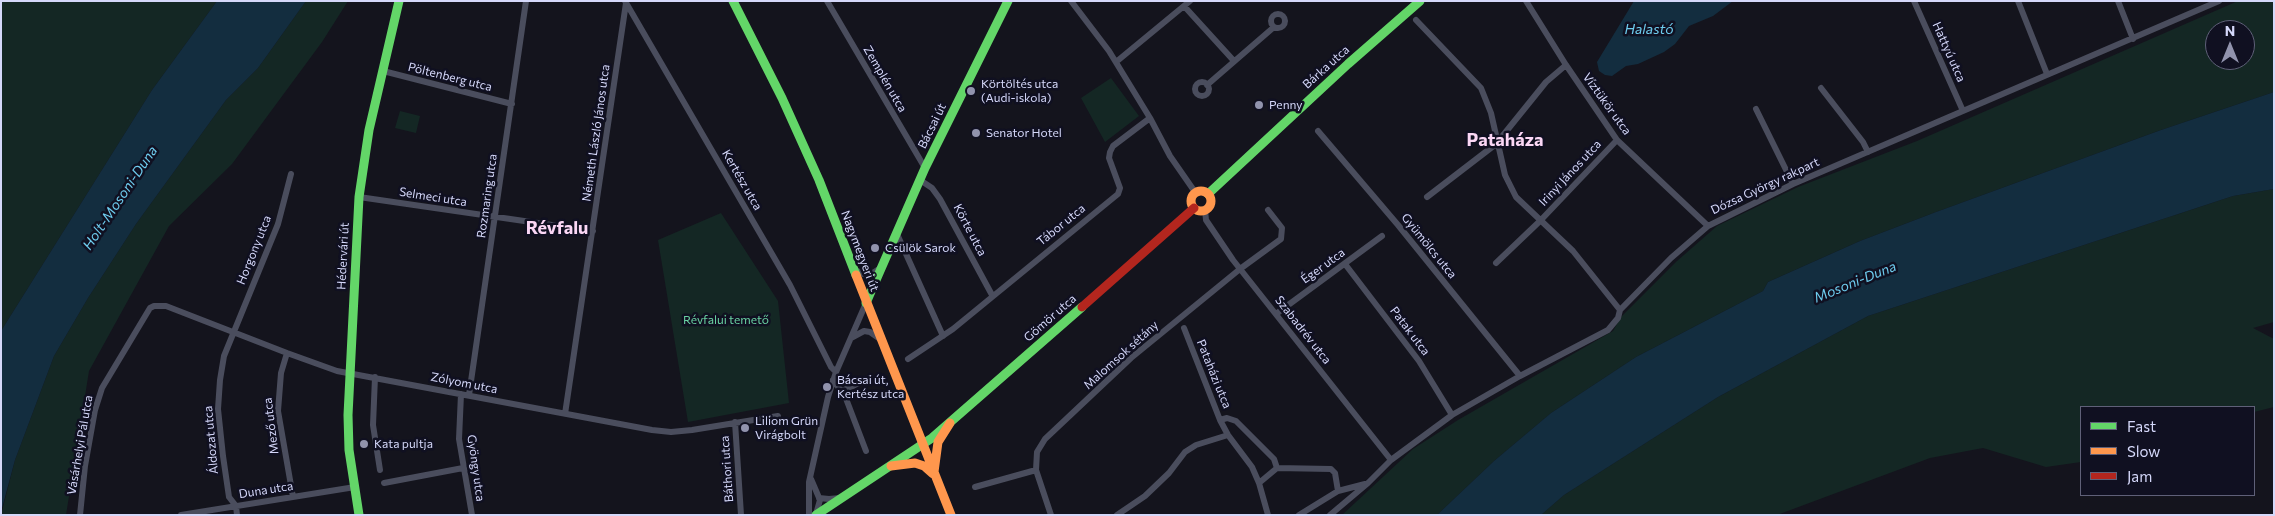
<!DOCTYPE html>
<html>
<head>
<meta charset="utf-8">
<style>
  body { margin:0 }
  #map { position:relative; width:2275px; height:516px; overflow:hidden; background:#14141d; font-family:Commissioner,sans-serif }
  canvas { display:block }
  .frame { position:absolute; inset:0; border:2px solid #d5d8fa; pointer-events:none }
  .legend { position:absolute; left:2080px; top:406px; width:175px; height:90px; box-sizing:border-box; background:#101021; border:1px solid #5f6078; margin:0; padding:6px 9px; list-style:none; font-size:15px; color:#d5d8fa }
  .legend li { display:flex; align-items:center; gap:10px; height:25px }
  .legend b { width:25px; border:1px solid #5f6078 }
  .north { position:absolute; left:2205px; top:20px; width:50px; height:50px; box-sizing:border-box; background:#101021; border:1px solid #5f6078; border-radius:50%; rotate:0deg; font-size:14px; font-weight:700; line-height:20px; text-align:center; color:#d5d8fa }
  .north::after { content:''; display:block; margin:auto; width:18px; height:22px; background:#9193ad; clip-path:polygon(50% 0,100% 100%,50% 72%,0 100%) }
</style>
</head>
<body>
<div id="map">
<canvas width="2275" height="516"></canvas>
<div class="frame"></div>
<ul class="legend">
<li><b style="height:6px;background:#63d668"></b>Fast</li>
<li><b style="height:6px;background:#ff974d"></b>Slow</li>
<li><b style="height:6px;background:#b3261e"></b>Jam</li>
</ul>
<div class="north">N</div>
</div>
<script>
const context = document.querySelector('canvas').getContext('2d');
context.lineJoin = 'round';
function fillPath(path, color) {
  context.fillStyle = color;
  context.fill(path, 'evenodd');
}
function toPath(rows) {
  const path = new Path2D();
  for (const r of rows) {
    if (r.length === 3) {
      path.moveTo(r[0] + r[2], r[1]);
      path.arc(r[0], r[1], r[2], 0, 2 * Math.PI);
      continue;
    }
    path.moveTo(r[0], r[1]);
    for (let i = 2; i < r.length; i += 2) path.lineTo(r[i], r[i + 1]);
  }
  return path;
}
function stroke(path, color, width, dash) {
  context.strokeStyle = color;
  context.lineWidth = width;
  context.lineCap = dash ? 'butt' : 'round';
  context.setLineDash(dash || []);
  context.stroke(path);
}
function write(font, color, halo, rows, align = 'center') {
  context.font = font + ' Commissioner,sans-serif';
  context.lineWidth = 5;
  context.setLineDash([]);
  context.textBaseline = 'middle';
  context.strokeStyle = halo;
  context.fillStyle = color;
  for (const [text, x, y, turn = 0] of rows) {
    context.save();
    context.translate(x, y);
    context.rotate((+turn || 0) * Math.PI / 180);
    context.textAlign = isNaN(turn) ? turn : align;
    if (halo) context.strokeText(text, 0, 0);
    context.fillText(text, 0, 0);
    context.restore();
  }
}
const green = toPath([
  [1,1,217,1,152,90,1,331],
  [306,1,348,1,322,42,232,164,169,226,89,371,66,515,1,515,15,460,54,356,88,298,136,224,226,100,258,68],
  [2238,1,2274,1,2274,92,2161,130,1936,212,1860,241,1768,282,1763,291,1636,357,1551,413,1494,461,1437,515,1342,515,1413,449,1458,420,1613,331,1621,317,1677,261,1717,226,1798,187,1917,141],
  [2215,30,2245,30,2245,60,2215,60],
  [1111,78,1139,116,1105,142,1081,98],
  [400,111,420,116,416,133,395,128],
  [2274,189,2274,322,2253,328,2274,339,2274,407,2254,412,2254,407,2081,407,2081,462,2046,467,1983,448,1930,458,1777,515,1541,515,1564,495,1718,397,1868,316,2233,196],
  [721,213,778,301,789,403,688,422,658,240]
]);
const water = toPath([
  [217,1,306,1,258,68,226,100,136,224,88,298,54,356,15,460,1,512,1,331,152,90],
  [1634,1,1733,1,1713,16,1689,26,1675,44,1664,52,1638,64,1626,66,1612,76,1605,75,1599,71,1597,62],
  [2274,92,2274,189,2233,196,1868,316,1718,397,1564,495,1541,515,1437,515,1494,461,1551,413,1636,357,1763,291,1768,282,1860,241,1936,212,2161,130]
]);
const street = toPath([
  [625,1,790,285,831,367,836,372],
  [827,1,925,168],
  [1071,1,1109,51,1150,118,1170,156,1195,192],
  [1526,1,1566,65,1617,140,1708,226],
  [1914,1,1963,111],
  [2018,1,2047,74],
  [2118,1,2133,39],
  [1184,6,1234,61],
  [1278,21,7],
  [1416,20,1481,88,1491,113,1505,175,1516,197,1573,251,1620,310],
  [1116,62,1190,1],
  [383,71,512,104],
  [1202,89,7],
  [1207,85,1274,27],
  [1821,88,1863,142,1868,152],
  [1756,109,1793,184],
  [1318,131,1398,225,1520,376],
  [920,180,932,188,940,199,992,295],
  [359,197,593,231],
  [1427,197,1496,144,1546,82,1566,65],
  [1205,210,1206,220,1233,260,1391,460],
  [897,234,943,336],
  [1496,263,1540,221,1617,140],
  [1345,264,1419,361,1452,415],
  [855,270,868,276,879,269],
  [1276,314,1382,236],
  [1184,328,1220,420,1228,435,1252,467,1259,483,1268,515],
  [851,338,864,331,870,332,880,339],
  [287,353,281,373,278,411,293,497],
  [908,359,953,329,1118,194,1120,188,1109,158,1110,152,1113,146,1150,118],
  [375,377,373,425,380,470],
  [833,380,845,396,866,451],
  [842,391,870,378],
  [461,394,459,439,472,515],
  [469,395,526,1],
  [565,414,626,3],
  [1220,420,1227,418,1236,421,1274,459,1277,468,1331,469,1335,473,1338,491],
  [735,422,741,515],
  [811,479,820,500,816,514],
  [384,483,463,468],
  [1259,483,1277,468],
  [975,487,1036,470],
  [819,498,829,499,840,498],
  [80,515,85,466,95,410,102,388,150,308,154,306,166,306,287,353,337,371,652,430,671,432,692,430,778,416],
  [181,515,355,487],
  [237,515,236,506,229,497,223,456,218,409,220,380,224,356,278,224,291,174],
  [809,515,809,482,828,397,836,372,866,303],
  [1051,515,1036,470,1037,452,1045,439,1131,358,1240,269,1281,239,1282,228,1268,210],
  [1117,515,1145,496,1169,473,1185,452,1196,445,1228,435],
  [1299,515,1338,491,1365,484],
  [1330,515,1368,483,1391,460,1452,415,1520,376,1608,330,1618,318,1620,310,1671,258,1708,226,1793,184,2219,1]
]);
const fast = toPath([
  [733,1,782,98,819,180,856,275],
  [1208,194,1348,64,1420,1],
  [866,303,925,168,1008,1],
  [359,515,349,450,348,415,359,197,369,130,399,1],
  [816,515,932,438,1082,307]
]);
const slow = toPath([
  [1201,201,10],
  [856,275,951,515],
  [891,466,915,463,924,466,933,474],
  [934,472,938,442,950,423]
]);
const jam = toPath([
  [1082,307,1194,208]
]);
const markers = [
  [971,91,5,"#9193ad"],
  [1259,105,5,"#9193ad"],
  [976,133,5,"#9193ad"],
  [875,248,5,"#9193ad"],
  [827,387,5,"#9193ad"],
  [745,428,5,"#9193ad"],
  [364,444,5,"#9193ad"]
];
const streetNames = [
  ["Hattyú utca",1949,52,66],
  ["Bárka utca",1326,67,-42],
  ["Pöltenberg utca",450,77,14],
  ["Zemplén utca",885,79,60],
  ["Víztükör utca",1607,104,54],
  ["Bácsai út",932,126,-64],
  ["Németh László János utca",596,133,-82],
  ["Irinyi János utca",1570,173,-47],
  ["Kertész utca",742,180,60],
  ["Dózsa György rakpart",1765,186,-25],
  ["Rozmaring utca",487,196,-82],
  ["Selmeci utca",433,197,9],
  ["Tábor utca",1061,225,-39],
  ["Körte utca",970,230,62],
  ["Gyümölcs utca",1429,246,51],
  ["Horgony utca",254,250,-68],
  ["Nagymegyeri út",860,251,69],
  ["Hédervári út",343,256,-87],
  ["Éger utca",1323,266,-36],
  ["Gömör utca",1050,318,-41],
  ["Szabadrév utca",1303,330,52],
  ["Patak utca",1410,331,53],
  ["Malomsok sétány",1121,355,-42],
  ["Pataházi utca",1214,374,68],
  ["Zólyom utca",464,383,11],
  ["Mező utca",271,426,-97],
  ["Áldozat utca",211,440,-95],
  ["Vásárhelyi Pál utca",80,445,-80],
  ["Gyöngy utca",476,468,82],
  ["Báthori utca",727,469,-94],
  ["Duna utca",266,490,-9]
];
const poiNames = [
  ["Körtöltés utca",981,84],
  ["(Audi-iskola)",981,98],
  ["Penny",1269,105],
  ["Senator Hotel",986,133],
  ["Csülök Sarok",885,248],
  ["Bácsai út,",837,380],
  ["Kertész utca",837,394],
  ["Liliom Grün",755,421],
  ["Virágbolt",755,435],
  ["Kata pultja",374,444]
];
const parkNames = [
  ["Révfalui temető",726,320]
];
const waterNames = [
  ["Halastó",1649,29],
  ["Holt-Mosoni-Duna",120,198,-56],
  ["Mosoni-Duna",1855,282,-22]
];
const districtNames = [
  ["Pataháza",1505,140],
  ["Révfalu",557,228]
];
fillPath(green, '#142724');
fillPath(water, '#132d3f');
stroke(street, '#4a4d5d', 6);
stroke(fast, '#63d668', 9);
stroke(slow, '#ff974d', 9);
stroke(jam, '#b3261e', 9);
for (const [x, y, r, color] of markers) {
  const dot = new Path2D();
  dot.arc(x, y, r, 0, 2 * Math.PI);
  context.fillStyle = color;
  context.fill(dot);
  stroke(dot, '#101021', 2);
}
write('12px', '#d5d8fa', '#101021', streetNames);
write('12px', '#d5d8fa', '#101021', poiNames, 'left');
write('12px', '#69d2a3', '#101021', parkNames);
write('italic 14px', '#6ecdef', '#101021', waterNames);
write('bold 18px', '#fbd7f5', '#101021', districtNames);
</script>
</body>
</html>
